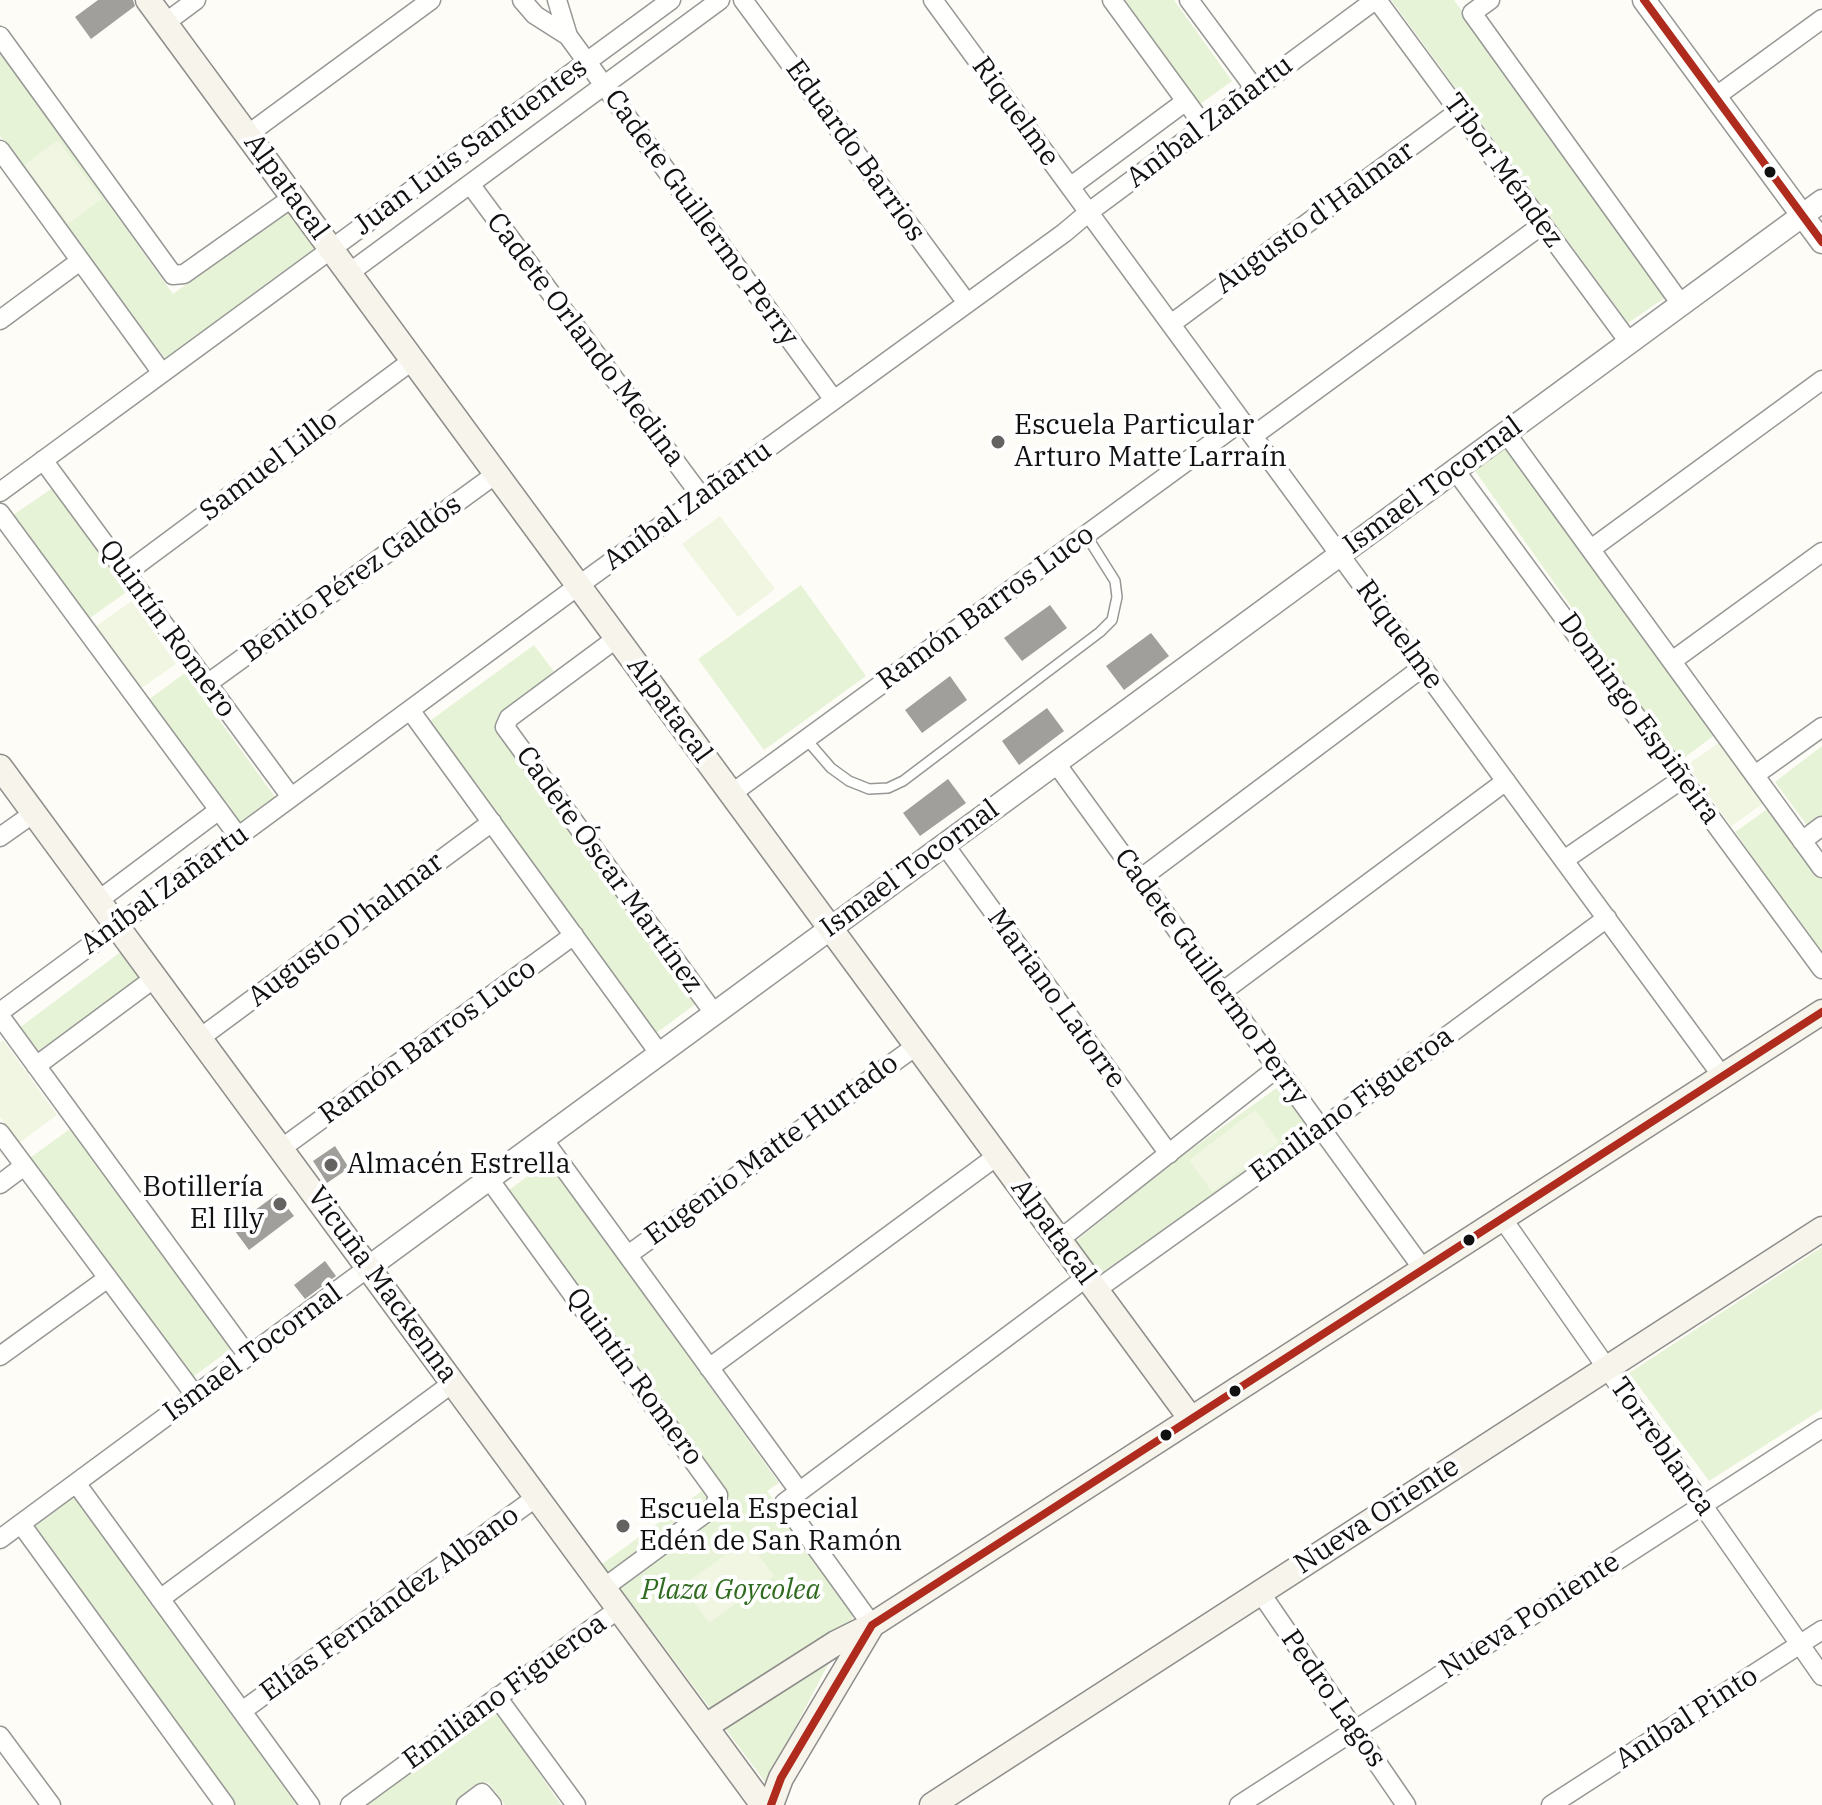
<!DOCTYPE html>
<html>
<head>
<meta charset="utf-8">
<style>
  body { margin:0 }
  canvas { display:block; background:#fdfcf7 }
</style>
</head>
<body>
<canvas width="1822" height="1805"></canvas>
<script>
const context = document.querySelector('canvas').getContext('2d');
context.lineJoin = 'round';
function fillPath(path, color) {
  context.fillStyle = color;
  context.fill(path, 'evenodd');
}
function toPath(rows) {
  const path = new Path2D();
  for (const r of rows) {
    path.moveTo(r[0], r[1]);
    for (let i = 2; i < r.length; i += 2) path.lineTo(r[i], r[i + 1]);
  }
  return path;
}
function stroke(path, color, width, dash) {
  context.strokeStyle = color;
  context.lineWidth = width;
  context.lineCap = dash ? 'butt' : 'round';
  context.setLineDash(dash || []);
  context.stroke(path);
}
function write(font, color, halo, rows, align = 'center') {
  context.font = font + ' "IBM Plex Serif",serif';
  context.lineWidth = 8;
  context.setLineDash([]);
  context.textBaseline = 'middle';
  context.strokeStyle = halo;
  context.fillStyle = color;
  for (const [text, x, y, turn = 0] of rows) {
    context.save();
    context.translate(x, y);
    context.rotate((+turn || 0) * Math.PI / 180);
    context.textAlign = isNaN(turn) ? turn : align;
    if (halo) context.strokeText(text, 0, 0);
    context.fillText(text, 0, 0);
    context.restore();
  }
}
const green = toPath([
  [1119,0,1174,0,1232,81,1196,107],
  [1391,0,1454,0,1666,297,1628,323],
  [0,53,173,294,288,209,319,251,168,363,0,136],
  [1507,445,1720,731,1680,761,1473,468],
  [54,487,128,591,87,620,13,515],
  [801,585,866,676,764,750,698,659],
  [534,645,558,677,497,722,701,1000,655,1034,427,723],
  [185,673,278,801,242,828,148,700],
  [1822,746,1822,824,1812,832,1775,782],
  [1773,805,1822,874,1822,955,1735,832],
  [122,951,143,979,41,1057,19,1028],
  [1278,1087,1308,1127,1102,1278,1076,1241,1175,1161],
  [71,1128,231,1349,190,1379,30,1158],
  [548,1161,779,1483,767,1491,855,1613,766,1783,602,1564,714,1482,505,1193],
  [1822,1247,1822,1409,1709,1481,1629,1373],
  [78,1494,306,1805,229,1805,32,1529],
  [498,1713,561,1805,505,1805,488,1782,456,1805,354,1805]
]);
const pitch = toPath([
  [58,140,102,199,68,224,24,165],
  [720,516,775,589,738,617,682,544],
  [132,601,176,664,140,689,96,626],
  [1723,740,1767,801,1731,826,1687,765],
  [3,1040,57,1115,19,1143,0,1117,0,1042],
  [1255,1110,1279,1142,1212,1192,1189,1160],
  [747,1539,774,1576,709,1623,682,1586]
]);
const building = toPath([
  [98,0,133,0,135,6,91,39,75,17],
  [1050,605,1067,628,1022,661,1004,638],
  [1151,633,1169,656,1124,690,1106,666],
  [950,676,967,700,922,733,905,710],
  [1047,708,1064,731,1019,765,1002,741],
  [948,779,966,803,920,836,903,813],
  [335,1146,349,1168,327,1183,313,1161],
  [277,1194,294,1216,249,1250,232,1227],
  [325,1261,336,1276,305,1299,294,1285]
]);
const service = toPath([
  [806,739,831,768,849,781,869,789,888,788,903,781,1100,632,1112,620,1117,597,1115,581,1086,535]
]);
const minor = toPath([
  [522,0,535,15,568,36],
  [557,0,568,36,834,400],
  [743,0,967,303],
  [933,0,1722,1076],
  [1112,0,1204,126],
  [1189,0,1255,89],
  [1377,0,1629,342],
  [1490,0,1472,13,1681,304],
  [165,23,196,0],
  [0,36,173,275,184,274,293,197],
  [1715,97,1822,19],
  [247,135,431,0],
  [0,150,162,373],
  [470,184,701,496],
  [1070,187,1186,101],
  [349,273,720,0],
  [0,320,80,261],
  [1171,324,1459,111],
  [1506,433,1822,868],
  [1253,436,1542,225],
  [43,460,291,797],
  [1455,470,1822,969],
  [0,492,671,0],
  [0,513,238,836],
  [1591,549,1822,380],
  [126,573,413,360],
  [617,638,509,718,505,727,714,1013],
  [1672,661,1822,552],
  [207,684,496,474],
  [410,710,659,1053],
  [1055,762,1423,1269],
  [1755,775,1822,727],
  [731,794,1242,421],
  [0,837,34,813],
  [1802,841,1822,826],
  [944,844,1169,1154],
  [1564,860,1682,779],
  [1140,879,1423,667],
  [99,900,219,810],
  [1222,992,1506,781],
  [0,1012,578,586,1064,233,1089,212,1375,0],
  [0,1016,248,1356],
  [200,1038,492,822],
  [36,1066,156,977],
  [0,1133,195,1395],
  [543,1139,799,1491],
  [282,1148,574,935],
  [489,1179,718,1495,715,1506,605,1587],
  [0,1184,24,1166],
  [1502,1218,1822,1676],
  [1059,1240,1277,1068],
  [628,1255,916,1046],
  [1096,1290,1321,1129,1607,918],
  [0,1356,108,1278],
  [709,1368,997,1156],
  [76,1483,310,1805],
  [21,1524,225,1805],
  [0,1539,369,1267],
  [1260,1592,1406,1805],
  [160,1599,454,1382],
  [872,1625,784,1503,1087,1277],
  [497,1697,576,1805],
  [242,1711,538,1496],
  [0,1736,51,1805],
  [350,1805,620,1608],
  [466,1805,482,1793,492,1805],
  [1239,1805,1822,1428],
  [1551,1805,1822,1630]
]);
const tertiary = toPath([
  [1644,0,1822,242],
  [369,1267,1822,201]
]);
const secondary = toPath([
  [148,0,1191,1419],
  [0,767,763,1805],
  [706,1726,836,1643,872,1625,1822,1012],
  [771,1805,781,1778,872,1625],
  [932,1805,1822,1229]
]);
const bus1 = toPath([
  [1644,0,1822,242],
  [771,1805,781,1778,872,1625,1822,1012]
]);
const markers = [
  [1770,172,7,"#111"],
  [998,442,8,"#646362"],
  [331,1165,8,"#646362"],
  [280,1204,8,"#646362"],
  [1469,1240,7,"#111"],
  [1235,1391,7,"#111"],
  [1166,1435,7,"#111"],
  [623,1526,8,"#646362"]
];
const streetNames = [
  ["Riquelme",1015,112,54],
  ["Aníbal Zañartu",1210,122,-37],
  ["Juan Luis Sanfuentes",471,147,-36],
  ["Eduardo Barrios",855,151,54],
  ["Tibor Méndez",1503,171,54],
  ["Alpatacal",286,187,54],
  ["Cadete Guillermo Perry",701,218,54],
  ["Augusto d'Halmar",1315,218,-36],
  ["Cadete Orlando Medina",585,340,53],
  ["Samuel Lillo",269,466,-37],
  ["Ismael Tocornal",1433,486,-36],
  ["Aníbal Zañartu",688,506,-36],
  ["Benito Pérez Galdós",352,579,-36],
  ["Ramón Barros Luco",986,608,-36],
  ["Quintín Romero",167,629,54],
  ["Riquelme",1399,635,54],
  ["Alpatacal",669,710,54],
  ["Domingo Espiñeira",1639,719,54],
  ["Ismael Tocornal",910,869,-36],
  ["Cadete Óscar Martínez",609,870,54],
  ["Aníbal Zañartu",165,890,-36],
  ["Augusto D'halmar",346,930,-37],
  ["Cadete Guillermo Perry",1211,977,54],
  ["Mariano Latorre",1056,999,54],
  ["Ramón Barros Luco",428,1042,-36],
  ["Emiliano Figueroa",1352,1105,-36],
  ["Eugenio Matte Hurtado",772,1150,-36],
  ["Alpatacal",1053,1232,54],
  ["Vicuña Mackenna",382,1285,54],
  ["Ismael Tocornal",253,1353,-36],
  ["Quintín Romero",634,1377,54],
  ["Torreblanca",1662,1447,55],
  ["Nueva Oriente",1377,1516,-33],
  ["Elías Fernández Albano",390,1604,-36],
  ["Nueva Poniente",1530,1616,-33],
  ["Emiliano Figueroa",505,1692,-36],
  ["Pedro Lagos",1333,1699,55],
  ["Aníbal Pinto",1687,1718,-33]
];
const poiNames = [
  ["Escuela Particular",1014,426],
  ["Arturo Matte Larraín",1014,458],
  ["Almacén Estrella",347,1165],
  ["Botillería",264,1188,"right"],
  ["El Illy",264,1220,"right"],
  ["Escuela Especial",639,1510],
  ["Edén de San Ramón",639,1542]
];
const parkNames = [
  ["Plaza Goycolea",731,1591]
];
fillPath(green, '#e7f3d7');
fillPath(pitch, '#f0f6e1');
fillPath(building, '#a19f9c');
stroke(service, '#979795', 12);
stroke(minor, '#979795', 21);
stroke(tertiary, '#979795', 25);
stroke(secondary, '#8e8d8b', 27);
stroke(service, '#fffffe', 9);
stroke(minor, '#fffffe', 18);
stroke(tertiary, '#fffffe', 22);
stroke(secondary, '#f6f4eb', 24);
stroke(bus1, '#af2b1e', 8);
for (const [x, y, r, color] of markers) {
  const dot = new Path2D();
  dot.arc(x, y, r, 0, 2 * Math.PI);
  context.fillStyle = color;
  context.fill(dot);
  stroke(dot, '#fff', 3);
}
write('28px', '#111', '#fff', streetNames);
write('28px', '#111', '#fff', poiNames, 'left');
write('italic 28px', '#2f6b1f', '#fff', parkNames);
</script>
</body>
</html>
